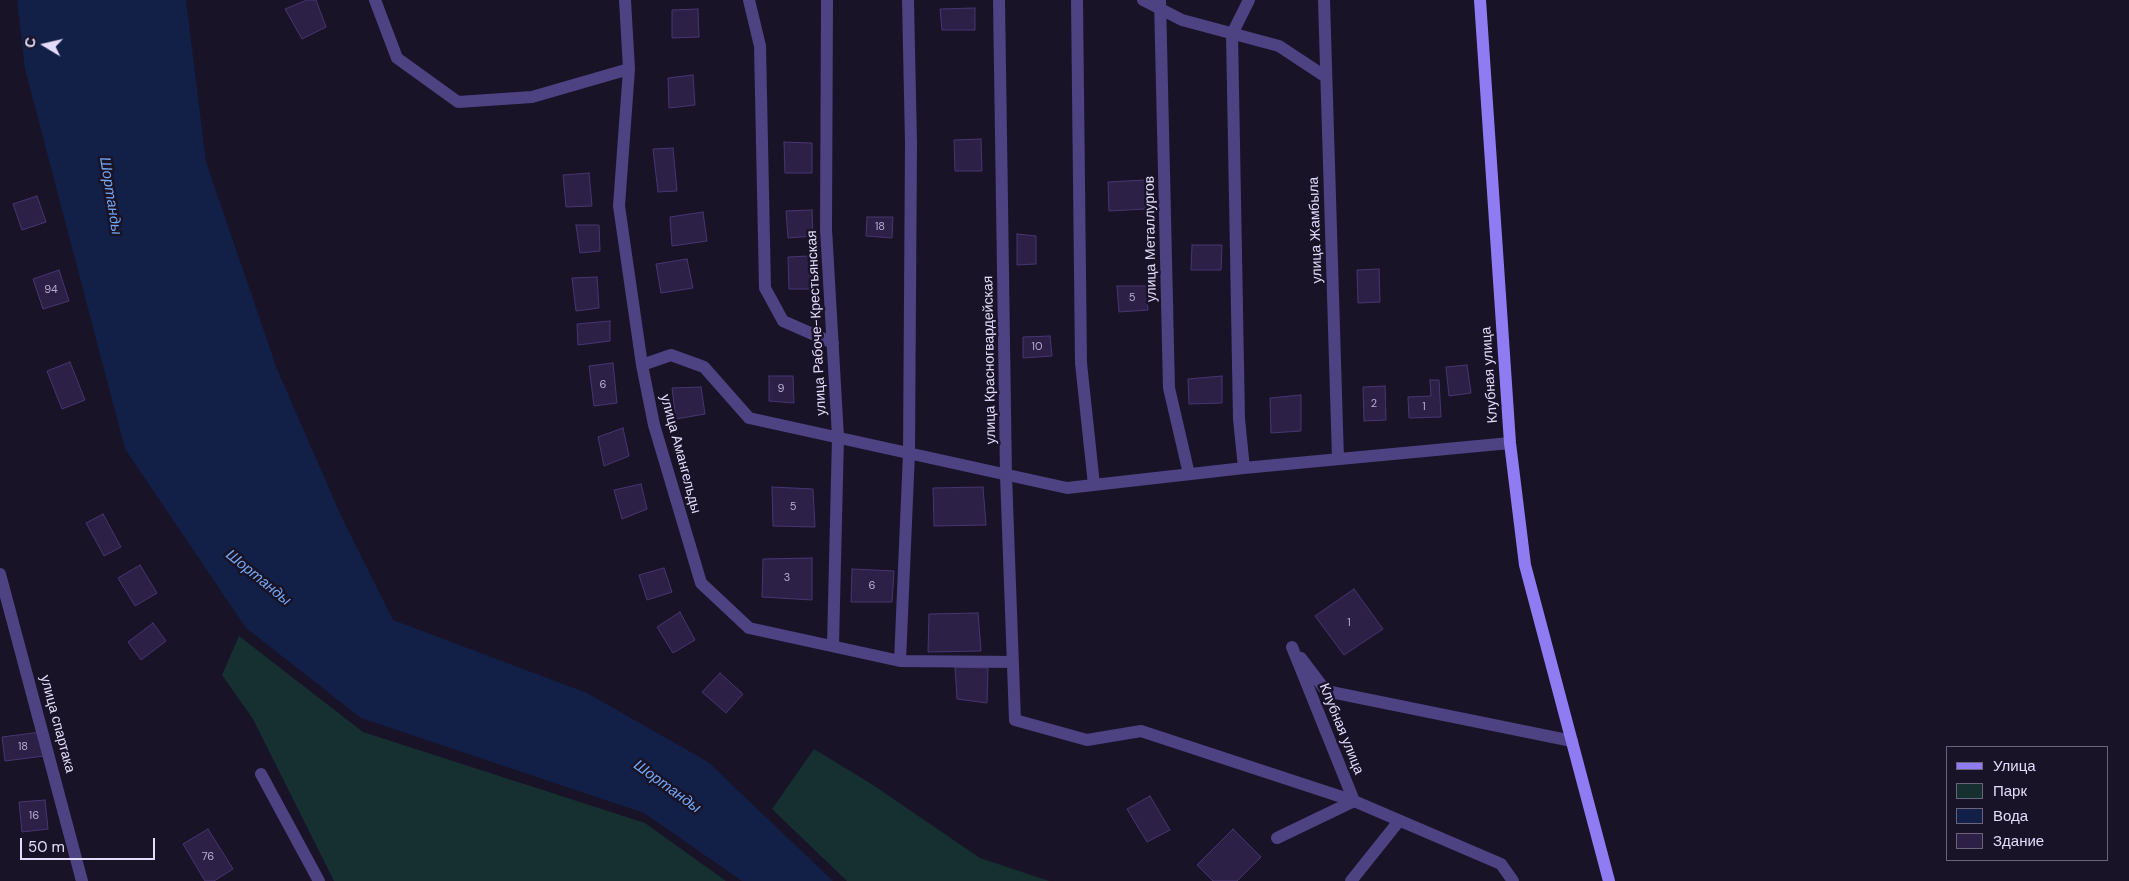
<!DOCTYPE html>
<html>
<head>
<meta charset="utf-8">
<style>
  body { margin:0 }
  #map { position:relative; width:2129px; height:881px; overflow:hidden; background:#191328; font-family:"DM Sans",sans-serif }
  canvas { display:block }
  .legend { position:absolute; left:1946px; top:746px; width:162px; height:115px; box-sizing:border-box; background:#191328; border:1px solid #6a637d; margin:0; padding:6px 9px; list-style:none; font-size:15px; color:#e4dcfc }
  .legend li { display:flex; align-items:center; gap:10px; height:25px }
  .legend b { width:25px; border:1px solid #6a637d }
  .north { position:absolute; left:20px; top:20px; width:50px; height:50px; -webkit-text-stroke:4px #191328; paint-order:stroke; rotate:279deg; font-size:14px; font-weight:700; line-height:20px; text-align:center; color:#e4dcfc }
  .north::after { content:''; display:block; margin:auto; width:18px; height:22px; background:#e4dcfc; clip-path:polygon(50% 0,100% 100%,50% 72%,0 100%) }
  .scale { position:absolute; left:20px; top:838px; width:135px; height:22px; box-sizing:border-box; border:2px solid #e4dcfc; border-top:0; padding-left:6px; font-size:15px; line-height:18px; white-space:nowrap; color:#e4dcfc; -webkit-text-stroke:4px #191328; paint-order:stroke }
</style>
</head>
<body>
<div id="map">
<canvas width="2129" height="881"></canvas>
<ul class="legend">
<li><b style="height:6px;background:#8f7cf3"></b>Улица</li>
<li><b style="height:14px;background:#162f31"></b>Парк</li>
<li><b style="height:14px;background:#121f46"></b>Вода</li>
<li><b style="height:14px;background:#2d2047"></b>Здание</li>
</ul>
<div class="north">С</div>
<div class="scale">50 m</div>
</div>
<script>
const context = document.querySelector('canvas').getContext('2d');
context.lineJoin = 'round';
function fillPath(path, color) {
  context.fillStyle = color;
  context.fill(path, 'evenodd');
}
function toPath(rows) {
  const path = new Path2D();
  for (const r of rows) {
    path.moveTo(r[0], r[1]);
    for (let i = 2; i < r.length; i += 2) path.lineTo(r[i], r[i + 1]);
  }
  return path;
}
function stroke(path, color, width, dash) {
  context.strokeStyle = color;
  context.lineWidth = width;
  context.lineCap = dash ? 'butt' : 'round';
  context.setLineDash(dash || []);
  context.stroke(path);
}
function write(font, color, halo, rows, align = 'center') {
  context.font = font + ' "DM Sans",sans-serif';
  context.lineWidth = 5;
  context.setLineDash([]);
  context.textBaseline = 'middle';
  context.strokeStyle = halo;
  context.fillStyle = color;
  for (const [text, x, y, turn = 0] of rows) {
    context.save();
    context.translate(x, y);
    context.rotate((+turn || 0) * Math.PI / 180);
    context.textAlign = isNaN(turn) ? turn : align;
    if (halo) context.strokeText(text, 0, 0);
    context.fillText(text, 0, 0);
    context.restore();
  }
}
const green = toPath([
  [239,636,363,732,645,823,726,881,334,881,253,719,222,675],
  [814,749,873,785,980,858,1049,881,847,881,772,809]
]);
const water = toPath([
  [17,0,186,0,206,162,277,369,342,518,393,620,587,693,708,762,833,881,742,881,644,813,361,718,246,628,125,449,25,69]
]);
const building = toPath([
  [307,0,316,0,326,27,302,39,285,9,307,0],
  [975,8,975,30,942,30,940,9,975,8],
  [698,9,699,37,672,38,672,10,698,9],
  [693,75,695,105,669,108,668,78,693,75],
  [981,139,982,171,955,171,954,140,981,139],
  [784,142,812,143,812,173,785,173,784,142],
  [673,148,677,191,658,192,653,149,673,148],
  [589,173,592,206,566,207,563,175,589,173],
  [1145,180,1145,209,1109,211,1108,182,1145,180],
  [37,196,46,222,22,230,13,204,37,196],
  [812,210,813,236,788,238,786,211,812,210],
  [703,212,707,241,672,246,670,217,703,212],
  [867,217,893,217,892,238,866,236,867,217],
  [576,225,599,225,600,251,580,253,576,225],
  [1017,234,1036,236,1036,264,1017,265,1017,234],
  [1192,245,1222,245,1221,270,1191,270,1192,245],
  [810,256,811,289,789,289,788,257,810,256],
  [687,259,693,288,661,293,656,264,687,259],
  [1379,269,1380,302,1358,303,1357,270,1379,269],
  [59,270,69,301,43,309,33,279,59,270],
  [597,277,599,308,576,311,572,278,597,277],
  [1117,286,1146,286,1148,310,1119,312,1117,286],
  [610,321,610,341,578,345,577,324,610,321],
  [1050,336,1052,356,1023,358,1023,337,1050,336],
  [70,362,85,400,62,409,47,371,70,362],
  [613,363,617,403,594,406,589,366,613,363],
  [1467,365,1471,393,1449,396,1446,367,1467,365],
  [769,376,793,376,794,403,769,401,769,376],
  [1222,376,1222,403,1189,404,1188,379,1222,376],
  [1430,380,1439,380,1441,417,1409,418,1408,397,1431,396,1430,380],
  [1385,386,1386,420,1364,421,1363,387,1385,386],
  [701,387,705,414,676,419,672,388,701,387],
  [1301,395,1301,431,1271,433,1270,398,1301,395],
  [623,428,629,456,604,466,598,437,623,428],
  [641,484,647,509,622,519,614,490,641,484],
  [772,487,813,489,815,527,773,526,772,487],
  [983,487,986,525,934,526,933,488,983,487],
  [103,514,121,547,104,556,86,523,103,514],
  [812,558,812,600,762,597,763,559,812,558],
  [140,565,157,593,135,606,118,578,140,565],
  [664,568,672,592,647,600,639,575,664,568],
  [852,569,894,571,892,602,851,602,852,569],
  [1354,589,1383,629,1344,655,1315,616,1354,589],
  [680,612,695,640,673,653,657,627,680,612],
  [978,613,981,651,928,652,929,614,978,613],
  [153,623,166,641,141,660,128,642,153,623],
  [955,667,988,668,987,703,957,699,955,667],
  [720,673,743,694,726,713,702,692,720,673],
  [41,732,44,756,5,761,2,737,41,732],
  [1150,796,1170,830,1147,842,1127,809,1150,796],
  [45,800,48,829,22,832,19,802,45,800],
  [208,829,233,869,214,881,205,881,183,844,208,829],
  [1233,829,1261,857,1237,881,1213,881,1197,865,1233,829]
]);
const street = toPath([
  [375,0,397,58,458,102,532,97,629,69],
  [625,0,629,69,619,206,642,365,654,425,701,583,749,628,900,661,1013,662],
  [749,0,760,46,765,288,783,321,833,343],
  [827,0,826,229,838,437,833,645],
  [999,0,1006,475,1015,720,1087,740,1141,731,1354,801],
  [1077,0,1081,363,1094,485],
  [1143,0,1182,20,1279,46,1326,77],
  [1160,0,1169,388,1189,474],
  [1324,0,1338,459],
  [642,365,671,355,704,367,749,418,1067,488,1244,468,1510,443],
  [1244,468,1239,419,1232,34,1249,0],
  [0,574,82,881],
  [1292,647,1354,801,1501,864,1513,881],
  [1301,658,1326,691,1572,741],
  [900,661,909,453,911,143,908,0],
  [261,774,319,881],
  [1277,838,1354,801],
  [1351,881,1399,821]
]);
const secondary = toPath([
  [1480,0,1510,443,1525,565,1609,881]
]);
const numberNames = [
  ["18",880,227],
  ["94",51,290],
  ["5",1132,298],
  ["10",1037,347],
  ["6",603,385],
  ["9",781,389],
  ["2",1374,404],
  ["1",1424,407],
  ["5",793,507],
  ["3",787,578],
  ["6",872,586],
  ["1",1349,623],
  ["18",23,747],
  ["16",34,816],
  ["76",208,857]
];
const streetNames = [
  ["улица Жамбыла",1316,230,-92],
  ["улица Металлургов",1151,239,-91],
  ["улица Рабоче-Крестьянская",817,323,-93],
  ["улица Красногвардейская",990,360,-91],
  ["Клубная улица",1490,375,-94],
  ["улица Амангельды",680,454,75],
  ["улица спартака",57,724,75],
  ["Клубная улица",1341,729,68]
];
const waterNames = [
  ["Шортанды",110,196,81],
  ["Шортанды",258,578,39],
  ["Шортанды",667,787,36]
];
fillPath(green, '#162f31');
fillPath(water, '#121f46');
fillPath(building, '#2d2047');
stroke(building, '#483571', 1);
stroke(street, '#4d4282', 12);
stroke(secondary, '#8f7cf3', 12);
write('11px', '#b6adcf', null, numberNames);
write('14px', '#e4dcfc', '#191328', streetNames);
write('italic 15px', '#74a7f2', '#191328', waterNames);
</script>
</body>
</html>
